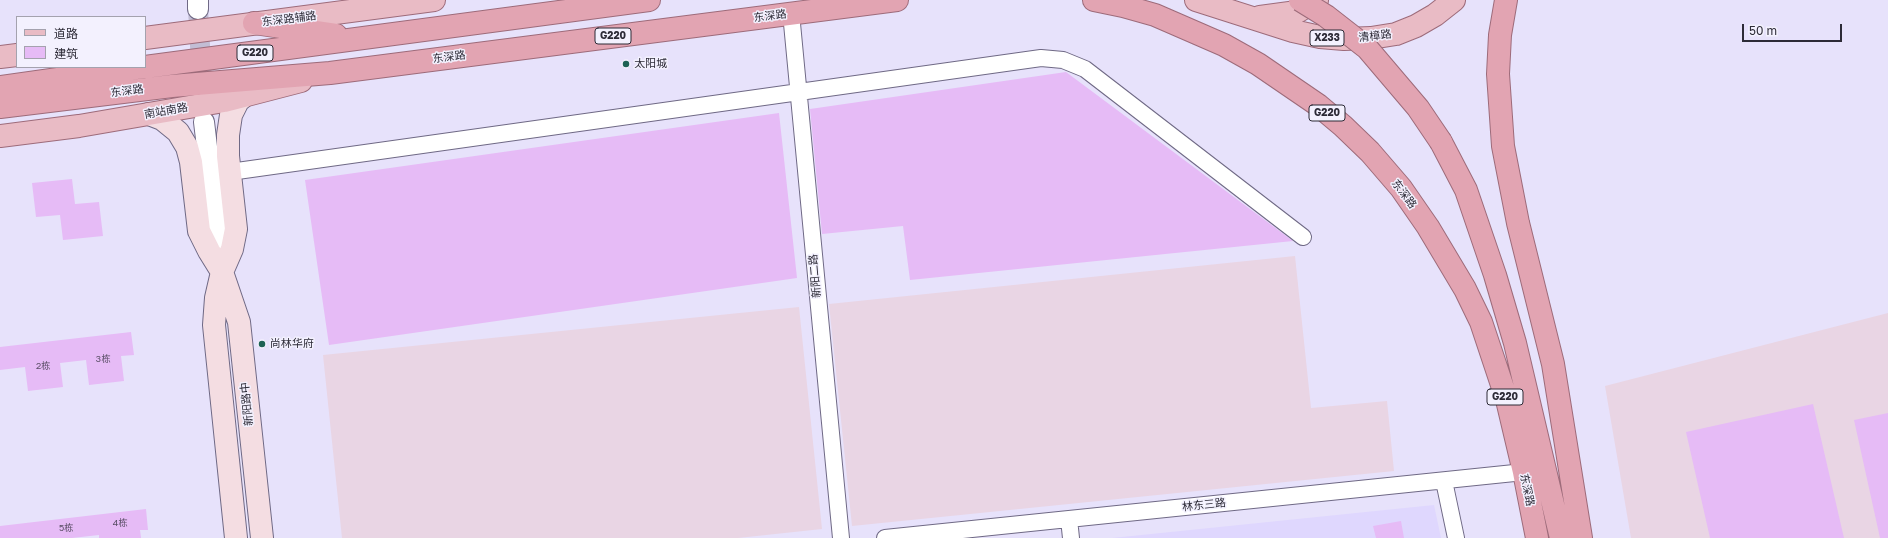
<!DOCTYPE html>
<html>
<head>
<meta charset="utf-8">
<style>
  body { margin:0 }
  #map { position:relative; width:1888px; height:538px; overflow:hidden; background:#e7e2fb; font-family:"Golos Text","Noto Sans SC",sans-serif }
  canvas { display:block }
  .legend { position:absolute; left:16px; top:16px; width:130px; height:52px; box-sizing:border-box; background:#f3f1fe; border:1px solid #a4a2ae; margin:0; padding:5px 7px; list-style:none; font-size:12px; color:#2d2b37 }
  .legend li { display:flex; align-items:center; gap:8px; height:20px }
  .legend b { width:20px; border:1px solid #a4a2ae }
  .scale { position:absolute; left:1742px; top:24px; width:100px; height:18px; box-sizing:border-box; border:2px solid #2d2b37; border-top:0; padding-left:5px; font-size:12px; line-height:14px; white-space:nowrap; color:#2d2b37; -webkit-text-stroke:3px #f3f1fe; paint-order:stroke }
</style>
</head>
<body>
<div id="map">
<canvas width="1888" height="538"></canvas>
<ul class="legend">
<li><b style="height:5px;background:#e9bbc5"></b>道路</li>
<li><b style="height:11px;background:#e6bbf6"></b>建筑</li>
</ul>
<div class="scale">50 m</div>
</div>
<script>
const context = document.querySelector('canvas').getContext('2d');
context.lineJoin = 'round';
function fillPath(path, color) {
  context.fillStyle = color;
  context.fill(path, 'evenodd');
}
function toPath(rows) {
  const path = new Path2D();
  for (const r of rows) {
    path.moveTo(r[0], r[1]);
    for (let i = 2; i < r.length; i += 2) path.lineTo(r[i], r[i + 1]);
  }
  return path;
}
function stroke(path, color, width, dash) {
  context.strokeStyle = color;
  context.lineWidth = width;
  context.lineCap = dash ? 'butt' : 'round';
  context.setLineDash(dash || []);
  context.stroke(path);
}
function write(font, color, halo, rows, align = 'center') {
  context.font = font + ' "Golos Text","Noto Sans SC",sans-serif';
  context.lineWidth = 3;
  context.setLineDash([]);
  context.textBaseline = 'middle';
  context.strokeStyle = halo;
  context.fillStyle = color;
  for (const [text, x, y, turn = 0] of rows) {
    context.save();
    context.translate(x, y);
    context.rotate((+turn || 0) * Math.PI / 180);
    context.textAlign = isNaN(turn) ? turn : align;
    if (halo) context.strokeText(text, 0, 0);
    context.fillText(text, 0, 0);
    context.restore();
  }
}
const built = toPath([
  [1434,505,1441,538,1112,538]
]);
const industrial = toPath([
  [1295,256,1311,408,1387,401,1394,471,852,526,829,304],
  [799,307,822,529,738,538,342,538,323,355],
  [1888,313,1888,538,1631,538,1605,386]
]);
const building = toPath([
  [1066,72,1293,241,910,280,903,226,822,234,810,109],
  [779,113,797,278,329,345,305,180],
  [72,179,75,204,99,202,103,236,63,240,60,215,36,217,32,183],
  [131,332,134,355,121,356,124,381,89,385,86,360,60,363,63,387,28,391,25,367,0,370,0,347],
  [1813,404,1844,538,1710,538,1686,432],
  [1888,413,1888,538,1880,538,1854,420],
  [146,509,148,530,140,530,141,538,99,538,99,535,72,538,0,538,0,526],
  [1401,521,1404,538,1376,538,1373,526]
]);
const tertiaryTunnel = toPath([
  [198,9,203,100]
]);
const minor = toPath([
  [791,13,841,538],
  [230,172,1041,58,1063,60,1085,69,1303,237],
  [1444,481,1456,538],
  [1069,519,1071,538],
  [885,538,1524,472]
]);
const tertiary = toPath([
  [198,0,198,9],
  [204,122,222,272]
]);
const secondary = toPath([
  [149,114,162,119,178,132,187,147,191,162,199,231,209,251,222,272,239,322,262,538],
  [236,538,214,325,216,298,222,272,232,249,236,229,228,156,228,135,231,115,238,101,244,96]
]);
const primary = toPath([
  [1196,0,1293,31,1320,37,1344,39,1371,38,1396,34,1416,26,1435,15,1454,0],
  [1260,17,1297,12,1317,0],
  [145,38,434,0],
  [0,57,17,55],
  [0,136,79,126,224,101,301,81]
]);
const trunk = toPath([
  [1094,0,1123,6,1155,15,1224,45,1258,64,1318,105,1343,126,1370,152,1401,188,1428,227,1465,289,1481,322,1507,400,1524,472,1537,538],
  [1506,0,1500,35,1498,74,1503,146,1518,223,1553,364,1581,538],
  [254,23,336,35],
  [145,67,649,0],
  [0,87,143,67],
  [0,107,172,86,330,73,897,0],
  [1441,142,1466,190,1495,275,1515,343,1561,538]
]);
const trunkBridge = toPath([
  [1300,0,1326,16,1367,48,1418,108,1441,142]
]);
const markers = [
  [626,64,4,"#1d6254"],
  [262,344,4,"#1d6254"]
];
const numberNames = [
  ["3栋",103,359],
  ["2栋",43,366],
  ["4栋",120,523],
  ["5栋",66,528]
];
const shields = [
  [613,36,36],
  [1327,38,34],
  [255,53,36],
  [1327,113,36],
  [1505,397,36]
];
const shieldNames = [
  ["G220",613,36],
  ["X233",1327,38],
  ["G220",255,53],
  ["G220",1327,113],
  ["G220",1505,397]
];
const streetNames = [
  ["东深路",770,16,-7],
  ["东深路辅路",289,19,-7],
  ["清樟路",1375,36,-7],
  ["东深路",449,57,-7],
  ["东深路",127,91,-7],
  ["南站南路",166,111,-10],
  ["东深路",1404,194,53],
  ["新阳二路",815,276,-95],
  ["新阳路中",247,404,-96],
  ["东深路",1527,490,78],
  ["林东三路",1204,505,-6]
];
const poiNames = [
  ["太阳城",634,64],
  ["尚林华府",270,344]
];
fillPath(built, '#dfd7fe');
fillPath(industrial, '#e9d5e4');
fillPath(building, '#e6bbf6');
stroke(tertiaryTunnel, '#c2bdd4', 20, [20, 10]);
stroke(minor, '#6f6985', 18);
stroke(tertiary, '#6f6985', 22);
stroke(secondary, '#6f6985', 24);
stroke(primary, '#9d6b7a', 24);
stroke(trunk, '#9d6b7a', 24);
stroke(minor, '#fff', 16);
stroke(tertiary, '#fff', 20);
stroke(secondary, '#f4dde2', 22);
stroke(primary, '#e9bbc5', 22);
stroke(trunk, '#e2a4b2', 22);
stroke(trunkBridge, '#9d6b7a', 24, []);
stroke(trunkBridge, '#e2a4b2', 22);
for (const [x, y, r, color] of markers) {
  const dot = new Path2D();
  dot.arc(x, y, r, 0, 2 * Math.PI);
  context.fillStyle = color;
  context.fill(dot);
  stroke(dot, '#f3f1fe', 1.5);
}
write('9px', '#5b4f67', null, numberNames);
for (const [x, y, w] of shields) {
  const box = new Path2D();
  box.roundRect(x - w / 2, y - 8, w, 16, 3);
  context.fillStyle = '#f3f1fe';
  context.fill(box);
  stroke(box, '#2d2b37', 1);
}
write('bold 10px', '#2d2b37', null, shieldNames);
write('11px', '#2d2b37', '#f3f1fe', streetNames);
write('11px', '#2d2b37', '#f3f1fe', poiNames, 'left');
</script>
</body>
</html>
